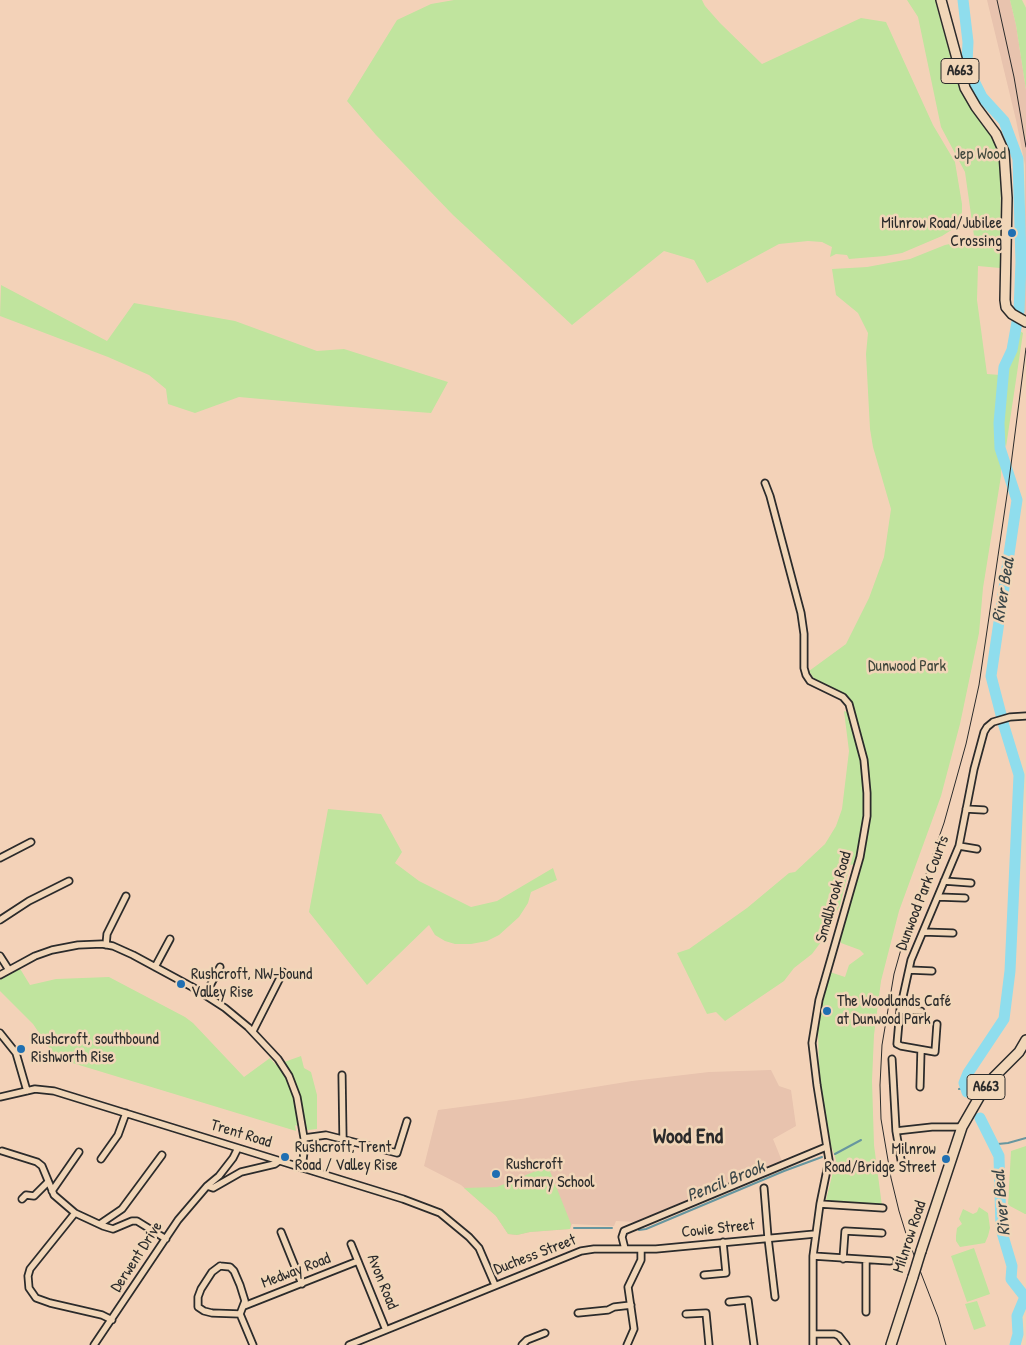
<!DOCTYPE html>
<html>
<head>
<meta charset="utf-8">
<style>
  body { margin:0 }
  canvas { display:block; background:#f3d2b8 }
</style>
</head>
<body>
<canvas width="1026" height="1345"></canvas>
<script>
const context = document.querySelector('canvas').getContext('2d');
context.lineJoin = 'round';
function fillPath(path, color) {
  context.fillStyle = color;
  context.fill(path, 'evenodd');
}
function toPath(rows) {
  const path = new Path2D();
  for (const r of rows) {
    path.moveTo(r[0], r[1]);
    for (let i = 2; i < r.length; i += 2) path.lineTo(r[i], r[i + 1]);
  }
  return path;
}
function stroke(path, color, width, dash) {
  context.strokeStyle = color;
  context.lineWidth = width;
  context.lineCap = dash ? 'butt' : 'round';
  context.setLineDash(dash || []);
  context.stroke(path);
}
function write(font, color, halo, rows, align = 'center') {
  context.font = font + ' "Patrick Hand",sans-serif';
  context.lineWidth = 5;
  context.setLineDash([]);
  context.textBaseline = 'middle';
  context.strokeStyle = halo;
  context.fillStyle = color;
  for (const [text, x, y, turn = 0] of rows) {
    context.save();
    context.translate(x, y);
    context.rotate((+turn || 0) * Math.PI / 180);
    context.textAlign = isNaN(turn) ? turn : align;
    if (halo) context.strokeText(text, 0, 0);
    context.fillText(text, 0, 0);
    context.restore();
  }
}
const built = toPath([
  [987,0,1010,0,1016,25,1026,90,1026,314,1022,312,1025,287,1025,165,1016,120],
  [771,1070,779,1086,791,1090,796,1126,773,1139,782,1161,636,1222,616,1221,614,1226,572,1224,570,1229,530,1232,517,1235,508,1234,496,1216,461,1185,424,1166,438,1110,521,1099,632,1081,709,1072]
]);
const green = toPath([
  [454,0,702,0,705,6,720,23,762,64,861,18,886,22,933,125,955,162,962,204,962,212,960,220,953,229,942,236,902,253,885,256,849,259,847,255,836,254,830,257,832,247,822,242,808,241,779,244,707,283,694,260,664,251,572,325,453,215,376,135,347,101,397,20,431,4],
  [907,0,935,0,958,84,980,120,1001,148,1000,268,978,266,977,300,987,374,1000,375,996,430,1001,465,1001,476,983,588,979,633,960,724,941,796,899,911,881,981,874,1035,872,1081,874,1145,882,1206,825,1204,836,1160,831,1145,819,1073,818,1025,830,972,845,977,849,965,864,954,860,950,841,943,841,937,863,855,870,816,870,797,865,753,852,703,849,698,814,679,809,671,846,644,869,598,884,557,891,509,873,447,870,429,866,354,868,333,858,313,836,295,832,269,867,267,910,259,945,245,964,241,974,236,965,172,941,127,918,17],
  [1010,0,1022,0,1026,8,1026,90,1016,25],
  [1,285,107,341,134,303,235,321,317,351,344,349,448,382,431,413,338,406,239,397,195,413,168,404,166,389,149,375,108,357,0,316],
  [1020,331,1023,333,1006,447,1001,428,1008,367,1015,354],
  [844,711,849,713,860,754,865,803,860,847,855,864,850,865,840,905,824,938,812,954,794,968,784,981,725,1021,716,1012,707,1014,677,953,689,949,747,908,789,873,795,872,825,844,836,826,842,809,849,751],
  [328,809,381,814,402,852,395,863,419,881,471,907,497,901,553,868,557,880,531,892,528,903,519,917,499,935,487,941,471,944,455,944,445,941,435,935,429,925,367,985,309,912],
  [19,967,30,985,56,979,109,977,185,1017,193,1023,244,1077,270,1058,276,1065,301,1056,304,1068,311,1072,317,1095,317,1129,308,1130,295,1125,296,1131,56,1058,33,1024,0,991,0,980],
  [1026,1146,1026,1214,1025,1214,1008,1205,1011,1151],
  [548,1166,571,1224,570,1229,530,1232,517,1235,508,1234,496,1216,464,1188,497,1187],
  [979,1207,988,1213,990,1228,988,1236,985,1243,960,1247,956,1241,956,1236,957,1228,962,1224,959,1219,963,1209,973,1214,977,1212],
  [974,1248,990,1294,967,1302,951,1256],
  [977,1301,986,1326,974,1330,965,1304]
]);
const stream = toPath([
  [959,1089,965,1088],
  [987,1135,998,1144,1008,1143,1026,1138],
  [835,1154,861,1140],
  [574,1228,612,1228],
  [639,1230,646,1229,784,1171,822,1157]
]);
const river = toPath([
  [963,0,968,42,967,63,969,71,982,97,1004,121,1018,159,1021,262,1019,311,1012,350,1004,367,999,423,1000,448,1017,500,991,676,1004,726,1019,775,1010,971,1004,1019,968,1073,964,1083,967,1092],
  [980,1118,999,1156,1001,1229,1012,1266,1011,1279,1025,1297,1017,1316,1018,1334,1015,1345]
]);
const minor = toPath([
  [765,483,770,496,801,613,804,634,804,668,806,675,810,681,843,697,849,704,864,760,867,793,867,816,860,857,819,1000,812,1043,817,1085,829,1160,820,1204,813,1256,813,1345],
  [966,809,984,810],
  [959,846,977,849],
  [0,858,31,842],
  [944,881,971,883],
  [938,897,965,898],
  [0,920,29,901,69,881],
  [923,932,953,933],
  [106,945,107,934,126,896],
  [0,956,9,970],
  [155,967,170,939],
  [909,970,932,971],
  [0,975,35,956,52,950,78,945,102,944,113,946,133,955,194,988,225,1008,248,1027,278,1059,289,1076,297,1097,304,1138,304,1152,302,1168],
  [205,995,220,967],
  [900,1010,921,1011],
  [937,1024,935,1052,901,1046,897,1044,900,1010,911,960,959,846,974,769,984,732,987,727,993,722,1010,717,1026,716],
  [253,1031,283,972],
  [0,1033,16,1053,27,1091],
  [892,1059,896,1131,901,1160],
  [342,1075,343,1139],
  [920,1087,921,1050],
  [0,1097,35,1089,54,1091,403,1199,440,1213,469,1237,479,1248,495,1285],
  [896,1131,932,1127,962,1127],
  [304,1138,326,1135,397,1153,407,1121],
  [2,1151,37,1162,42,1166,54,1195,75,1213,103,1226,113,1229,132,1221,137,1221,166,1239],
  [101,1159,118,1135,126,1113],
  [207,1186,213,1188,241,1172,275,1164,279,1161],
  [764,1188,768,1238,775,1297],
  [52,1191,79,1152],
  [22,1199,26,1195,34,1196,48,1182],
  [820,1204,883,1208],
  [75,1213,30,1269,28,1276,29,1288,36,1298,50,1303,102,1315,112,1320],
  [100,1224,122,1209,162,1155],
  [281,1232,302,1284],
  [351,1244,386,1330],
  [625,1249,622,1237,624,1231,826,1147],
  [813,1256,890,1261],
  [843,1259,845,1231,882,1233],
  [220,1266,230,1267,234,1271,240,1285,245,1301,240,1314,212,1313,204,1311,198,1307,198,1297,201,1289,212,1272,220,1266],
  [704,1275,726,1273,723,1242],
  [729,1302,748,1300,754,1345],
  [244,1306,358,1261],
  [866,1312,866,1260],
  [578,1313,608,1310,614,1307,631,1305],
  [240,1314,253,1345],
  [686,1314,706,1313,709,1345],
  [813,1334,835,1334,839,1336,846,1345],
  [94,1345,178,1220,207,1186,219,1176,233,1158,238,1148],
  [349,1345,581,1251,594,1249,656,1249,815,1234],
  [522,1345,527,1340,545,1333],
  [627,1345,634,1329,628,1287,641,1260,641,1250]
]);
const primary = toPath([
  [941,0,965,88,976,107,996,134,1004,152,1007,198,1005,300,1006,307,1012,314,1026,322],
  [921,1251,962,1127,981,1094,994,1077,1019,1052,1026,1040],
  [891,1345,913,1277]
]);
const tram = toPath([
  [997,0,1014,77,1026,147],
  [946,1345,938,1317,907,1237,899,1211,891,1178,881,1119,880,1085,882,1045,894,974,907,928,944,823,966,744,979,685,1008,488,1026,348]
]);
const primaryBridge = toPath([
  [913,1277,921,1251]
]);
const markers = [
  [1012,233,5,"#1f6fb2"],
  [181,984,5,"#1f6fb2"],
  [827,1011,5,"#1f6fb2"],
  [21,1049,5,"#1f6fb2"],
  [285,1157,5,"#1f6fb2"],
  [946,1159,5,"#1f6fb2"],
  [496,1174,5,"#1f6fb2"]
];
const shields = [
  [960,71,38],
  [986,1087,38]
];
const shieldNames = [
  ["A663",960,71],
  ["A663",986,1087]
];
const parkNames = [
  ["Jep Wood",980,155],
  ["Dunwood Park",907,667]
];
const poiNames = [
  ["Milnrow Road/Jubilee",1002,224,"right"],
  ["Crossing",1002,242,"right"],
  ["Rushcroft, NW-bound",191,975],
  ["Valley Rise",191,993],
  ["The Woodlands Café",837,1002],
  ["at Dunwood Park",837,1020],
  ["Rushcroft, southbound",31,1040],
  ["Rishworth Rise",31,1058],
  ["Rushcroft, Trent",295,1148],
  ["Road / Valley Rise",295,1166],
  ["Milnrow",936,1150,"right"],
  ["Road/Bridge Street",936,1168,"right"],
  ["Rushcroft",506,1165],
  ["Primary School",506,1183]
];
const streetNames = [
  ["Dunwood Park Courts",923,893,-69],
  ["Smallbrook Road",834,897,-74],
  ["Trent Road",241,1134,17],
  ["Cowie Street",718,1229,-6],
  ["Milnrow Road",910,1237,-72],
  ["Duchess Street",535,1255,-21],
  ["Derwent Drive",137,1257,-57],
  ["Medway Road",296,1271,-21],
  ["Avon Road",382,1282,68]
];
const waterNames = [
  ["River Beal",1004,590,-81],
  ["Pencil Brook",726,1182,-22],
  ["River Beal",1002,1203,-95]
];
const districtNames = [
  ["Wood End",688,1137]
];
fillPath(built, '#e8c3ae');
fillPath(green, '#c0e49e');
stroke(stream, '#67969f', 2);
stroke(river, '#8fdded', 11);
stroke(minor, '#2b2b2b', 9);
stroke(primary, '#2b2b2b', 12);
stroke(minor, '#f1d6b8', 5.5);
stroke(primary, '#f1d6b8', 9);
stroke(tram, '#2b2b2b', 1);
stroke(primaryBridge, '#2b2b2b', 12, []);
stroke(primaryBridge, '#f1d6b8', 9);
for (const [x, y, r, color] of markers) {
  const dot = new Path2D();
  dot.arc(x, y, r, 0, 2 * Math.PI);
  context.fillStyle = color;
  context.fill(dot);
  stroke(dot, '#f1d6b8', 2);
}
for (const [x, y, w] of shields) {
  const box = new Path2D();
  box.roundRect(x - w / 2, y - 12.5, w, 25, 4);
  context.fillStyle = '#f1d6b8';
  context.fill(box);
  stroke(box, '#2b2b2b', 1);
}
write('bold 15px', '#2b2b2b', null, shieldNames);
write('16px', '#41473c', '#f1d6b8', parkNames);
write('16px', '#2b2b2b', '#f1d6b8', poiNames, 'left');
write('16px', '#2b2b2b', '#f1d6b8', streetNames);
write('italic 18px', '#3a4648', '#f1d6b8', waterNames);
write('bold 21px', '#2b2b2b', '#f1d6b8', districtNames);
</script>
</body>
</html>
